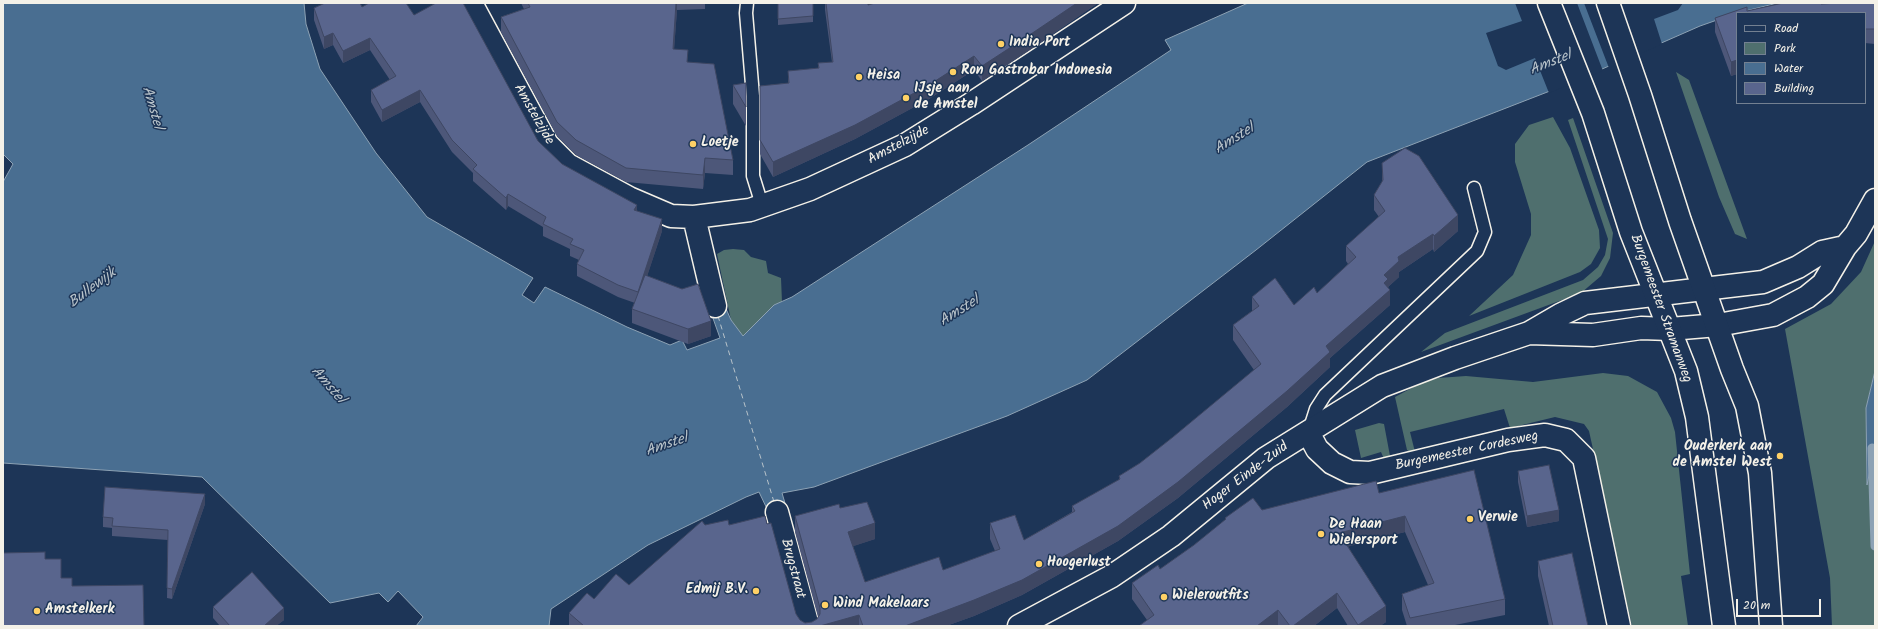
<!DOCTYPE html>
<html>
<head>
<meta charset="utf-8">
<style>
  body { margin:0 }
  #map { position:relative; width:1878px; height:629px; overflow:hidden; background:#1d3557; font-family:Kalam,sans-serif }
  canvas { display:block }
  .frame { position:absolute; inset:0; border:4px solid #f4f1e8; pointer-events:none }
  .legend { position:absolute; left:1736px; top:12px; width:130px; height:92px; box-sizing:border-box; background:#1d3557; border:1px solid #738091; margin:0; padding:5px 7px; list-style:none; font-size:12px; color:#f4f1e8 }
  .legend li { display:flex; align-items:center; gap:8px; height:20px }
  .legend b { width:20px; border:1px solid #738091 }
  .scale { position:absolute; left:1736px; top:599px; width:85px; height:18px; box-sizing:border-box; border:2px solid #f4f1e8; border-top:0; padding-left:5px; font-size:12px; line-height:14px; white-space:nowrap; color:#f4f1e8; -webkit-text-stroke:3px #1d3557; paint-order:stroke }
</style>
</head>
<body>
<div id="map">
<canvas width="1878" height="629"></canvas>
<div class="frame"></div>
<ul class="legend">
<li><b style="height:5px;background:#1d3557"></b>Road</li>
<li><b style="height:11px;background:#4f6f6e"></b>Park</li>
<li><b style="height:11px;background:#496e91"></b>Water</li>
<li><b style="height:11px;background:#59658d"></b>Building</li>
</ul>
<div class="scale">20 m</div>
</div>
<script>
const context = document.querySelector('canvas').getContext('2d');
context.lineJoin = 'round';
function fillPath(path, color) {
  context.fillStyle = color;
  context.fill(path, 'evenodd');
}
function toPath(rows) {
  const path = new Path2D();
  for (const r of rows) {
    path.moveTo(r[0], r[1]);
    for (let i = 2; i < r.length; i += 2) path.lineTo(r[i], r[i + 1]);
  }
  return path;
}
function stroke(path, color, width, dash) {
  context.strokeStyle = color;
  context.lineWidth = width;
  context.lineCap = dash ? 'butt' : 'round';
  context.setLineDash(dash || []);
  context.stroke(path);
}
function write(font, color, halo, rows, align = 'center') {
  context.font = font + ' Kalam,sans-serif';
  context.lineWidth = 3;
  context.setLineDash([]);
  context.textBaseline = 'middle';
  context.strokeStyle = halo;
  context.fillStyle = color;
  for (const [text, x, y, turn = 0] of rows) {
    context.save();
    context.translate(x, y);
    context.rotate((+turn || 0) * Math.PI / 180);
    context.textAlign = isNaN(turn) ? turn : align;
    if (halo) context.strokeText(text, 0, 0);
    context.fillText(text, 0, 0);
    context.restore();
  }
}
const green = toPath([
  [1676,72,1689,80,1747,239,1735,234,1719,197],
  [1553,117,1570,148,1599,230,1600,248,1591,264,1580,272,1469,316,1513,275,1531,235,1531,214,1515,162,1515,144,1529,125],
  [1573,118,1613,233,1610,258,1601,276,1581,293,1421,352,1445,333,1583,280,1598,267,1605,255,1608,239,1568,120],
  [1875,241,1875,371,1866,408,1867,483,1875,445,1875,626,1832,626,1830,578,1785,329,1831,304,1861,272],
  [733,249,744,250,751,257,766,261,768,273,781,278,782,302,774,305,743,337,731,320,717,254,724,250],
  [1603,373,1628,376,1657,392,1671,418,1675,432,1690,574,1681,576,1688,626,1632,626,1589,431,1584,424,1555,417,1510,428,1504,409,1410,432,1415,452,1410,452,1407,450,1395,397,1419,384,1438,378,1466,376,1533,382],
  [1379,423,1384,424,1390,456,1384,459,1381,452,1361,458,1355,430]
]);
const water = toPath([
  [3,3,304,3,306,24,320,69,376,153,427,217,533,278,522,295,534,303,545,287,627,327,670,345,682,340,687,350,720,338,709,307,723,302,731,320,743,336,774,305,792,297,1028,145,1171,50,1165,40,1248,3,1778,3,1737,13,1700,26,1568,84,1367,162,1256,250,1087,380,1007,416,814,487,782,493,787,510,769,513,759,492,746,497,648,545,551,609,549,626,416,626,423,617,398,591,388,602,379,593,330,603,202,477,3,463,3,182,13,164,3,154,3,3],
  [1875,371,1875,445,1867,485,1866,408,1875,371]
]);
const pier = toPath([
  [1515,3,1577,3,1603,71,1549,93,1535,58,1506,70,1498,66,1486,33,1522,21],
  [1584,3,1683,3,1678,10,1654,19,1662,44,1609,68]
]);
const stream = toPath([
  [1872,448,1875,546]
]);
const ferry = toPath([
  [718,316,774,502]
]);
const service = toPath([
  [747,3,746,13,753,96,753,176,762,205],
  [1309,431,1316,409,1325,395,1477,251,1485,232,1474,188]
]);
const minor = toPath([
  [471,3,547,144,568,165,629,198,671,216,694,217,750,210,810,189,905,145,971,104,1124,3],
  [694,217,715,306],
  [1529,333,1593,335,1641,328,1670,329,1718,325,1773,315,1807,297,1823,284,1845,247,1856,234,1875,200],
  [1308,432,1317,449,1332,463,1350,472,1370,473,1508,440,1545,435,1566,440,1584,458,1619,626],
  [777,512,808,626],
  [1019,626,1112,576,1171,536,1266,458,1382,386,1455,358,1529,333,1560,315,1585,303,1763,282,1798,267,1822,252,1845,247]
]);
const secondary = toPath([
  [1549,3,1593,113,1631,232,1686,371,1697,417,1724,626],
  [1608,3,1640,95,1680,221,1732,369,1747,406,1760,473,1771,626]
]);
const wall = toPath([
  [521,3,705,3,705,9,677,10,674,49,688,62,733,160,733,175,705,173,703,189,626,182,576,155,557,136,501,32,501,17,524,9],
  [778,3,813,3,813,22,778,25],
  [825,3,868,3,868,5,875,3,1098,3,1028,51,982,81,974,70,929,99,855,139,773,177,760,154,760,86,788,83,788,71,818,68,818,63,832,62,825,10],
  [1783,3,1821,3,1821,4,1839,3,1875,3,1875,44,1865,43,1865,13,1737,13,1737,74,1731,76,1715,32,1715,18,1747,7,1747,11],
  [362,7,414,15,538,141,562,164,637,211,662,231,647,276,711,336,688,344,632,323,632,309,635,303,618,297,577,276,577,264,579,260,570,256,570,249,543,236,543,227,508,206,506,210,473,181,473,173,452,152,420,102,382,122,371,102,371,90,390,80,370,50,343,63,333,45,324,49,314,20,314,8],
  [746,83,746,126,733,104,733,85],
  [1382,163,1458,231,1434,252,1433,249,1399,272,1399,277,1388,287,1390,305,1330,358,1330,367,1287,407,1178,498,1118,541,1022,595,974,616,946,626,569,626,569,613,594,599,629,585,705,525,767,524,796,614,800,620,805,623,812,622,817,619,818,617,795,532,795,516,840,508,875,539,853,546,865,582,943,570,995,551,990,539,990,523,1024,540,1072,512,1072,506,1119,480,1119,476,1140,463,1173,437,1254,370,1233,340,1233,325,1252,311,1252,297,1294,305,1317,293,1348,264,1346,261,1346,246,1379,217,1374,210,1374,195,1382,182],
  [1518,471,1559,521,1527,527,1518,482],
  [1379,493,1505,599,1505,615,1450,626,1407,626,1402,610,1402,594,1428,585,1405,532,1348,546,1386,622,1380,626,1348,626,1337,608,1314,626,1278,626,1278,625,1277,626,1139,626,1147,620,1132,599,1132,583,1160,569,1194,545,1225,520,1225,518,1262,510],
  [205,504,172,599,167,598,168,540,112,536,112,528,103,527,103,517],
  [1538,561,1588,626,1549,626,1538,576],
  [213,607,284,620,276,626,220,626,213,618]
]);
const shadedWall = toPath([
  [676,3,677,3,677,10,673,64,673,49],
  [1077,3,1098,3,1028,51,982,81,982,66],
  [333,33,333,45,324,49,324,37],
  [370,38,370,50,343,63,343,51],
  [974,56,974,70,929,99,855,139,773,177,773,162],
  [1737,60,1737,74,1731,76,1731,62],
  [420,90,420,102,382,122,382,110],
  [705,158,705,173,703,189,703,175],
  [508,194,508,206,506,210,506,198],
  [637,205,637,217,634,210],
  [1458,215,1458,231,1434,252,1434,236],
  [662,219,662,231,638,304,638,292],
  [1433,234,1433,249,1399,272,1399,277,1388,287,1390,290,1390,305,1330,358,1330,367,1287,407,1178,498,1118,541,1022,595,974,616,946,626,905,626,1326,346,1398,257],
  [711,321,711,336,688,344,688,329],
  [205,494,205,504,172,599,172,589],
  [1559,510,1559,521,1527,527,1527,516],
  [1405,516,1405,532,1339,549,1339,533],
  [875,523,875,539,848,548,848,532],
  [1337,593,1337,608,1314,626,1293,626],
  [1386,606,1386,622,1380,626,1358,626,1358,625],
  [284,608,284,620,276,626,264,626],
  [1278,610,1278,625,1277,626,1257,626],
  [859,615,859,626,820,626]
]);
const building = toPath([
  [325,3,360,3,362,7,369,3,406,3,414,15,436,3,463,3,538,141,562,164,637,205,634,210,662,219,638,292,618,285,577,264,584,250,570,244,573,239,543,224,546,217,508,194,506,198,473,169,477,165,452,140,420,90,382,110,371,90,396,76,370,38,343,51,333,33,324,37,314,8,325,3],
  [528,3,676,3,673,49,688,50,687,62,714,64,733,160,705,158,703,175,626,168,576,140,557,122,501,17,530,7,528,3],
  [778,3,813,3,813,16,778,19,778,3],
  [826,3,868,3,868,5,875,3,1077,3,1028,36,982,66,974,56,929,85,855,125,773,162,760,140,760,86,789,83,788,71,819,68,818,63,833,62,826,3],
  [1783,3,1821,3,1821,4,1839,3,1875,3,1875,29,1865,29,1865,13,1737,13,1737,60,1731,62,1715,18,1747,7,1747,11,1783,3],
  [746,83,746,107,733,85,746,83],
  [1405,148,1419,156,1458,215,1434,236,1433,234,1398,257,1399,261,1384,275,1388,279,1384,283,1390,290,1326,346,1330,352,1287,391,1178,482,1118,526,1022,580,974,600,905,626,863,626,859,615,820,626,584,626,569,613,587,593,594,599,616,574,629,585,702,521,705,525,728,520,729,525,765,516,767,524,771,523,796,614,800,620,805,623,812,622,817,619,820,614,820,608,795,516,839,504,840,508,867,502,875,523,848,532,865,582,939,557,943,570,1000,549,990,523,1015,515,1024,540,1075,511,1072,506,1120,479,1119,476,1140,463,1173,437,1261,364,1233,325,1259,306,1252,297,1275,278,1294,305,1314,287,1317,293,1356,257,1346,246,1385,211,1374,195,1383,180,1382,163,1405,148],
  [645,275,682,289,698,284,711,321,688,329,632,309,645,275],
  [1549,465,1559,510,1527,516,1518,471,1549,465],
  [1474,470,1505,599,1410,618,1402,594,1434,583,1405,516,1339,533,1386,606,1358,625,1337,593,1293,626,1290,626,1278,610,1257,626,1139,626,1154,615,1132,583,1158,565,1160,569,1194,545,1226,519,1225,518,1253,498,1262,510,1376,481,1379,493,1474,470],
  [105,487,205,494,172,589,167,588,168,530,112,526,113,518,103,517,105,487],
  [45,552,45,559,61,559,61,578,72,578,72,586,143,585,144,626,3,626,3,553,45,552],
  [1572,553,1588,626,1553,626,1538,561,1572,553],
  [252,572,284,608,264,626,230,626,213,607,252,572]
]);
const markers = [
  [1001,44,4,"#ffd166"],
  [953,72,4,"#ffd166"],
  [859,77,4,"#ffd166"],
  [906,98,4,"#ffd166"],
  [693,144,4,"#ffd166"],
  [1780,456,4,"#ffd166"],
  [1470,519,4,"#ffd166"],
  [1321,534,4,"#ffd166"],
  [1039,564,4,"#ffd166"],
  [756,591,4,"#ffd166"],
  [1164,597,4,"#ffd166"],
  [825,605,4,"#ffd166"],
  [37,611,4,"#ffd166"]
];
const poiNames = [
  ["India Port",1009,44],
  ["Ron Gastrobar Indonesia",961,72],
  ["Heisa",867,77],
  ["IJsje aan",914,90],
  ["de Amstel",914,106],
  ["Loetje",701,144],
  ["Ouderkerk aan",1772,448,"right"],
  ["de Amstel West",1772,464,"right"],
  ["Verwie",1478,519],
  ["De Haan",1329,526],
  ["Wielersport",1329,542],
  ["Hoogerlust",1047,564],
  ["Edmij B.V.",748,591,"right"],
  ["Wieleroutfits",1172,597],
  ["Wind Makelaars",833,605],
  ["Amstelkerk",45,611]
];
const streetNames = [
  ["Amstelzijde",533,115,60],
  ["Amstelzijde",899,146,-28],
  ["Burgemeester Stramanweg",1660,309,70],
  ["Burgemeester Cordesweg",1467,452,-12],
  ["Hoger Einde-Zuid",1246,477,-37],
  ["Brugstraat",792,569,75]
];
const waterNames = [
  ["Amstel",1551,64,-22],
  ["Amstel",151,108,74],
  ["Amstel",1235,140,-32],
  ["Bullewijk",93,289,-37],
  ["Amstel",960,312,-32],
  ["Amstel",327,386,49],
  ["Amstel",667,446,-19]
];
fillPath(green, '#4f6f6e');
fillPath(water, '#496e91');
stroke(water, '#8da2b4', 1);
fillPath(pier, '#1d3557');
stroke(stream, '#8da2b4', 9);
stroke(ferry, '#b8c3ca', 1, [5, 4]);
stroke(service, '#f4f1e8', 15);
stroke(minor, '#f4f1e8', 25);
stroke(secondary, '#f4f1e8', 25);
stroke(service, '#1d3557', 12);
stroke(minor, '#1d3557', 22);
stroke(secondary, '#1d3557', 22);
fillPath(wall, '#4d5779');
fillPath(shadedWall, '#3e4763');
fillPath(building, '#59658d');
stroke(building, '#3e4763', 1);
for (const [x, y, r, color] of markers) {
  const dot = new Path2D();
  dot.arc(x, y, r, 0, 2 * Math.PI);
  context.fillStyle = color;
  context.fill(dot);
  stroke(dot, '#1d3557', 1.5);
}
write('bold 14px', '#f4f1e8', '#1d3557', poiNames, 'left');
write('14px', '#f4f1e8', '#1d3557', streetNames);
write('italic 15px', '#b8c3ca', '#1d3557', waterNames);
</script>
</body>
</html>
